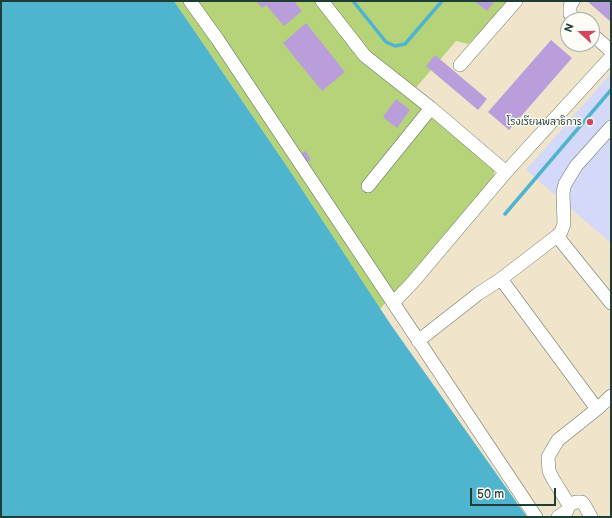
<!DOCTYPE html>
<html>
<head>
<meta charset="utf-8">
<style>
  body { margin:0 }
  #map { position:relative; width:612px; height:518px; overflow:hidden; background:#f0e5ca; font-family:"Balsamiq Sans",sans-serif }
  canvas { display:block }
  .frame { position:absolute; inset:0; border:2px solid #1f3d34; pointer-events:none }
  .north { position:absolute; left:560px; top:12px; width:40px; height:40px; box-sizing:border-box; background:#fdfcf7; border:1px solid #a4b0a9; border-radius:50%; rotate:291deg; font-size:11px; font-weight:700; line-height:16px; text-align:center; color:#1f3d34 }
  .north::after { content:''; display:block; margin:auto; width:14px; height:18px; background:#d1495b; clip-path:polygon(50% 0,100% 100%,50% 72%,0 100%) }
  .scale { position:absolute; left:470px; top:488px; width:86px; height:18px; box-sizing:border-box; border:2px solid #1f3d34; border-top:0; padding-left:5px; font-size:12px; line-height:14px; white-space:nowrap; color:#1f3d34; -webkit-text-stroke:3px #fdfcf7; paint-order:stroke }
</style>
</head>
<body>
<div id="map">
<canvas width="612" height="518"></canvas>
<div class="frame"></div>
<div class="north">N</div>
<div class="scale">50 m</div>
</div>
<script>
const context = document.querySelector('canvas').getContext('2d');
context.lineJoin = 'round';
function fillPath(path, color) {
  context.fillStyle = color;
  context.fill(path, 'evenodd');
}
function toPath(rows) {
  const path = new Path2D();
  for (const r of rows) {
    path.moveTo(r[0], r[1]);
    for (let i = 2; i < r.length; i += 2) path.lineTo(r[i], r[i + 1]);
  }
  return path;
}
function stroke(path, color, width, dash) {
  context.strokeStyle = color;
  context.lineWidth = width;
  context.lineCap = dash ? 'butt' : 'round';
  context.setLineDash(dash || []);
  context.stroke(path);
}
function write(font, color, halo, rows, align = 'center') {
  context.font = font + ' "Balsamiq Sans","Playpen Sans Thai",sans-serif';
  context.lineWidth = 3;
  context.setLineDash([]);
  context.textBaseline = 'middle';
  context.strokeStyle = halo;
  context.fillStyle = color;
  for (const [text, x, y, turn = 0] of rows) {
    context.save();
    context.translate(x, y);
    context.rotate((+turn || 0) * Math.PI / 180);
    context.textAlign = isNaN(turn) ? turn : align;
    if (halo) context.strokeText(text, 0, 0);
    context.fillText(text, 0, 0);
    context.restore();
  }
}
const built = toPath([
  [611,73,611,243,526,170]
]);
const green = toPath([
  [174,1,315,1,360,59,400,90,494,167,494,179,380,309,286,165],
  [329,1,513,1,468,44,456,41,414,90,371,55]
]);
const water = toPath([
  [1,1,174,1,286,165,391,325,527,517,1,517]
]);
const stream = toPath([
  [353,1,386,42,395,46,405,44,442,1],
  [505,214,611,90]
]);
const building = toPath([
  [256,1,294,1,302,11,284,26,266,5,262,8],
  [474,1,495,1,487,11],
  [587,1,611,1,611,22],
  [306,23,345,72,322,91,283,43],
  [551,40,572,58,509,130,488,112],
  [435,55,487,99,478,110,426,66],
  [396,99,410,110,397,128,383,117],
  [306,151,311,160,303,164,298,155]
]);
const minor = toPath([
  [190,1,218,40,536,517],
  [322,1,365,56,431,108,506,172,413,282,393,303],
  [573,1,570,6,570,14,576,20],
  [592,34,611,51],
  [460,65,516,1],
  [506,172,611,57],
  [368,186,431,108],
  [557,236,561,232,564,224,563,192,565,184,576,166,611,127],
  [501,279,557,236,611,303],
  [418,341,478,294,501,279,597,409],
  [569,505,576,502,582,502,585,506,591,517],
  [558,517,567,511,569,505,553,479,549,471,548,457,558,440,597,409,611,396]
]);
const markers = [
  [590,122,4,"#d1495b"]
];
const poiNames = [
  ["โรงเรียนพลาธิการ",582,122]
];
fillPath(built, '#d4d8f9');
fillPath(green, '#b7d379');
fillPath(water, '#4fb4ce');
stroke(stream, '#4fb4ce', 3.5);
fillPath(building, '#ba9ddb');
stroke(minor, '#687868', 14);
stroke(minor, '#fff', 13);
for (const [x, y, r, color] of markers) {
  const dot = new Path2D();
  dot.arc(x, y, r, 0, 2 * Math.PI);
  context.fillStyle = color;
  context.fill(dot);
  stroke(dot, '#fdfcf7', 1.5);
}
write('10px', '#1f3d34', '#fdfcf7', poiNames, 'right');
</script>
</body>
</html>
